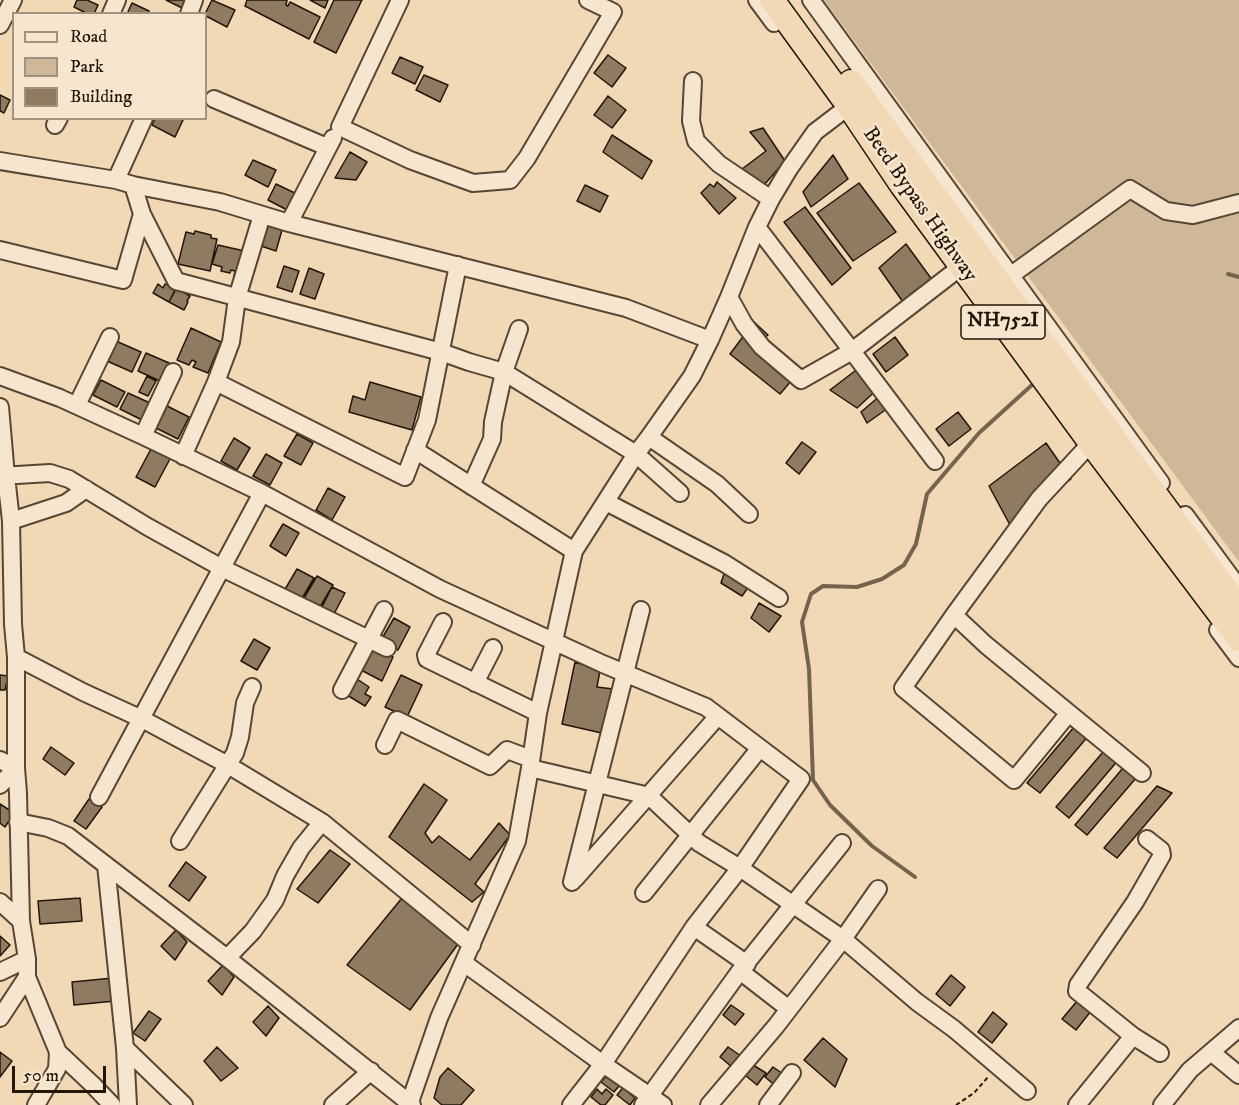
<!DOCTYPE html>
<html>
<head>
<meta charset="utf-8">
<style>
  body { margin:0 }
  #map { position:relative; width:1239px; height:1105px; overflow:hidden; background:#f2d9b5; font-family:"IM FELL DW Pica",serif }
  canvas { display:block }
  .legend { position:absolute; left:12px; top:12px; width:195px; height:108px; box-sizing:border-box; background:#f7e6cf; border:2px solid #a29380; margin:0; padding:8px 10px; list-style:none; font-size:18px; color:#221609 }
  .legend li { display:flex; align-items:center; gap:12px; height:30px }
  .legend b { width:30px; border:2px solid #a29380 }
  .scale { position:absolute; left:12px; top:1066px; width:94px; height:27px; box-sizing:border-box; border:3px solid #221609; border-top:0; padding-left:8px; font-size:18px; line-height:21px; white-space:nowrap; color:#221609; -webkit-text-stroke:4px #f7e6cf; paint-order:stroke }
</style>
</head>
<body>
<div id="map">
<canvas width="1239" height="1105"></canvas>
<ul class="legend">
<li><b style="height:8px;background:#f7e6cf"></b>Road</li>
<li><b style="height:16px;background:#cfb898"></b>Park</li>
<li><b style="height:16px;background:#8e7b62"></b>Building</li>
</ul>
<div class="scale">50 m</div>
</div>
<script>
const context = document.querySelector('canvas').getContext('2d');
context.lineJoin = 'round';
function fillPath(path, color) {
  context.fillStyle = color;
  context.fill(path, 'evenodd');
}
function toPath(rows) {
  const path = new Path2D();
  for (const r of rows) {
    path.moveTo(r[0], r[1]);
    for (let i = 2; i < r.length; i += 2) path.lineTo(r[i], r[i + 1]);
  }
  return path;
}
function stroke(path, color, width, dash) {
  context.strokeStyle = color;
  context.lineWidth = width;
  context.lineCap = dash ? 'butt' : 'round';
  context.setLineDash(dash || []);
  context.stroke(path);
}
function write(font, color, halo, rows, align = 'center') {
  context.font = font + ' "IM FELL DW Pica",serif';
  context.lineWidth = 5;
  context.setLineDash([]);
  context.textBaseline = 'middle';
  context.strokeStyle = halo;
  context.fillStyle = color;
  for (const [text, x, y, turn = 0] of rows) {
    context.save();
    context.translate(x, y);
    context.rotate((+turn || 0) * Math.PI / 180);
    context.textAlign = isNaN(turn) ? turn : align;
    if (halo) context.strokeText(text, 0, 0);
    context.fillText(text, 0, 0);
    context.restore();
  }
}
const green = toPath([
  [824,0,1239,0,1239,562]
]);
const stream = toPath([
  [1228,274,1239,277],
  [915,877,872,846,830,805,813,780,809,669,802,622,811,594,823,586,857,587,882,579,904,565,916,544,927,494,979,433,1033,384]
]);
const building = toPath([
  [77,0,87,0,98,5,94,14,88,14,74,7,77,0],
  [166,0,188,0,184,9,166,0],
  [212,0,235,10,227,27,206,16,205,14,212,0],
  [247,0,287,0,286,5,288,6,290,2,320,17,309,39,245,6,247,0],
  [310,0,328,0,325,8,310,0],
  [334,0,362,0,336,53,314,42,334,0],
  [132,3,149,11,148,14,127,14,132,3],
  [608,55,626,68,612,87,594,73,608,55],
  [400,57,423,67,415,84,392,73,400,57],
  [424,75,448,85,440,102,416,90,424,75],
  [0,95,10,100,4,113,0,111,0,95],
  [608,96,626,110,612,128,594,115,608,96],
  [155,118,179,118,183,120,175,137,152,125,155,118],
  [763,128,785,161,764,185,742,169,766,151,750,132,763,128],
  [612,135,652,161,642,179,603,152,612,135],
  [350,152,367,162,356,180,335,178,350,152],
  [833,155,848,179,811,207,803,192,833,155],
  [253,160,276,170,268,187,245,175,253,160],
  [717,182,736,198,719,214,701,193,710,184,714,187,717,182],
  [859,183,896,232,853,261,817,213,859,183],
  [276,184,299,195,291,212,268,200,276,184],
  [585,185,608,196,600,212,577,201,585,185],
  [805,207,851,268,832,285,784,222,805,207],
  [267,225,282,230,276,251,261,246,267,225],
  [195,231,211,235,211,238,217,239,210,271,178,264,186,232,194,234,195,231],
  [906,244,933,281,903,302,879,268,906,244],
  [218,245,249,252,243,278,234,276,235,271,231,270,230,273,221,271,222,267,212,264,218,245],
  [284,266,299,271,292,292,277,287,284,266],
  [309,268,324,274,315,299,300,294,309,268],
  [158,284,163,288,165,284,177,287,169,302,153,293,158,284],
  [176,288,190,296,187,301,188,302,184,310,169,302,176,288],
  [754,322,768,335,762,340,792,380,780,394,730,354,754,322],
  [191,328,221,342,208,373,193,367,196,362,192,360,189,365,177,360,191,328],
  [895,337,908,355,886,372,873,354,895,337],
  [116,341,141,352,132,372,107,361,116,341],
  [146,353,169,363,160,381,138,371,146,353],
  [868,361,883,384,857,408,830,390,868,361],
  [147,376,156,381,148,396,139,392,147,376],
  [101,380,125,392,117,407,93,395,101,380],
  [370,382,421,397,412,430,349,412,353,396,365,400,370,382],
  [888,389,898,401,867,423,861,412,888,389],
  [128,393,150,403,142,420,120,409,128,393],
  [167,406,189,417,178,439,156,428,167,406],
  [958,412,971,429,949,446,936,429,958,412],
  [297,434,313,443,301,465,284,456,297,434],
  [234,438,250,448,237,470,221,461,234,438],
  [802,442,816,452,799,474,786,463,802,442],
  [1046,443,1071,479,1010,525,989,486,1046,443],
  [152,447,171,457,155,487,136,477,152,447],
  [266,454,282,463,270,485,253,476,266,454],
  [328,488,345,497,332,520,316,510,328,488],
  [283,524,299,533,286,556,270,546,283,524],
  [297,569,314,578,301,600,284,591,297,569],
  [725,571,750,585,742,596,721,583,725,571],
  [317,576,333,585,320,607,304,598,317,576],
  [332,587,345,593,334,614,322,607,332,587],
  [759,603,781,616,769,632,751,618,759,603],
  [394,618,410,627,398,650,381,640,394,618],
  [254,639,270,648,257,670,241,661,254,639],
  [372,647,393,657,382,681,361,670,372,647],
  [575,662,600,670,597,687,613,689,606,734,562,724,575,662],
  [0,675,8,676,5,690,0,690,0,675],
  [401,675,422,685,407,717,385,707,401,675],
  [357,679,369,687,365,694,371,697,365,706,347,695,357,679],
  [1080,720,1095,728,1040,793,1027,783,1080,720],
  [1109,745,1125,752,1069,818,1056,807,1109,745],
  [51,747,74,763,65,775,43,759,51,747],
  [1128,762,1143,770,1087,835,1075,825,1128,762],
  [424,784,447,800,425,833,432,843,439,836,470,860,499,823,510,835,475,884,484,892,472,902,389,837,424,784],
  [1157,786,1172,793,1117,858,1104,848,1157,786],
  [89,799,102,807,86,829,74,821,89,799],
  [0,804,14,813,5,827,0,823,0,804],
  [330,850,350,864,318,903,297,889,330,850],
  [186,862,206,877,189,901,169,886,186,862],
  [80,898,82,921,40,924,38,901,80,898],
  [402,898,458,944,410,1010,347,965,402,898],
  [176,930,187,942,175,960,161,946,176,930],
  [0,936,10,945,0,956,0,936],
  [223,965,234,977,222,995,208,981,223,965],
  [951,975,965,987,950,1006,936,994,951,975],
  [113,978,115,1001,74,1005,72,982,113,978],
  [1078,1000,1091,1011,1076,1030,1062,1019,1078,1000],
  [731,1005,744,1014,735,1025,723,1015,731,1005],
  [268,1006,279,1018,266,1036,253,1022,268,1006],
  [149,1011,161,1019,145,1041,133,1033,149,1011],
  [993,1012,1007,1024,992,1043,978,1032,993,1012],
  [823,1038,847,1059,835,1087,804,1060,823,1038],
  [217,1047,238,1068,221,1081,204,1061,217,1047],
  [728,1047,741,1056,732,1067,720,1057,728,1047],
  [0,1052,12,1061,0,1077,0,1052],
  [753,1065,766,1073,757,1085,745,1075,753,1065],
  [773,1067,786,1076,777,1087,765,1077,773,1067],
  [448,1068,474,1090,461,1105,442,1105,434,1098,440,1077,448,1068],
  [607,1075,623,1081,614,1092,601,1082,607,1075],
  [626,1084,634,1090,630,1094,635,1098,630,1105,617,1095,626,1084],
  [597,1089,602,1094,606,1089,613,1095,605,1105,601,1105,591,1097,597,1089]
]);
const path = toPath([
  [956,1105,974,1093,988,1077]
]);
const minor = toPath([
  [400,0,340,127,410,160,473,183,510,180,527,158,613,12,588,0],
  [757,0,774,23],
  [811,0,1161,483],
  [111,14,117,0],
  [189,14,194,0],
  [0,25,13,0],
  [693,81,691,121,696,141,719,164,771,199],
  [214,99,327,147],
  [55,125,59,118],
  [0,161,116,180,133,185,220,202,289,223,626,308,710,340],
  [116,180,144,118],
  [133,185,142,214,176,281,441,352,469,362,504,372,636,454,680,493],
  [289,223,333,138],
  [757,227,852,351,962,266],
  [0,250,123,280,142,214],
  [1003,281,1130,189,1166,211,1193,215,1239,203],
  [729,297,744,324,762,347,801,380,852,351,935,461],
  [0,376,60,398,143,436,262,493,440,589,603,664,706,707,801,779,740,868,694,927,603,1064,571,1105],
  [216,382,405,477,427,420,458,265],
  [77,405,110,337],
  [0,407,6,476,11,521,13,624,16,657,16,768,18,793,21,921,27,959,27,977,58,1052,57,1069,36,1105],
  [143,436,173,372],
  [649,437,717,484,749,514],
  [1091,443,1039,499,954,615,986,645,1142,773],
  [415,450,574,551],
  [183,456,216,382,231,342,237,298,262,215],
  [0,476,50,473,69,479,148,527,222,568,387,648],
  [471,486,492,439,493,422,504,372,519,329],
  [606,502,724,563,779,598],
  [1185,515,1239,588],
  [11,521,66,503,86,489],
  [954,615,903,688,1014,780,1069,713],
  [443,622,426,655,427,659,538,713],
  [1218,630,1239,658],
  [16,657,83,692,142,719,228,765,322,822,472,945],
  [475,683,493,648],
  [342,690,384,610],
  [385,745,397,720,490,766,507,750,531,759],
  [0,760,16,768,0,785],
  [530,768,649,796,699,843,740,868,843,939,917,1002,954,1029,1027,1091],
  [99,797,262,493],
  [18,822,48,828,68,836,227,958,412,1105],
  [1147,839,1161,850,1162,855,1135,902,1078,985,1077,991,1133,1036,1160,1053],
  [180,841,235,753,240,737,245,703,252,687],
  [106,865,125,1048,128,1105],
  [575,879,718,716],
  [572,882,641,610],
  [644,893,760,748],
  [0,902,21,921],
  [694,927,747,964],
  [227,958,253,931,275,900,285,876,301,848,322,822],
  [464,963,603,1064,663,1105],
  [740,971,789,1009],
  [0,972,27,959],
  [0,1018,27,977],
  [125,1048,184,1105],
  [58,1052,92,1084,112,1105],
  [1211,1052,1239,1075],
  [333,1105,371,1071],
  [409,1105,439,1018,517,841,530,768,538,713,574,551,636,454,649,437,692,376,710,340,729,297,757,227,771,199,789,169,815,132,874,87],
  [643,1105,740,971,842,843],
  [709,1105,776,1026,843,939,878,889],
  [768,1105,792,1073],
  [1077,1105,1133,1036],
  [1162,1105,1190,1070,1239,1028]
]);
const highway = toPath([
  [772,0,849,106,902,185,1091,443,1239,639],
  [851,82,1239,608]
]);
const shields = [
  [1003,322,84]
];
const shieldNames = [
  ["NH752I",1003,322]
];
const streetNames = [
  ["Beed Bypass Highway",919,205,55]
];
fillPath(green, '#cfb898');
stroke(stream, '#74634d', 4);
fillPath(building, '#8e7b62');
stroke(building, '#221609', 1.5);
stroke(minor, '#564734', 20);
stroke(highway, '#221609', 27);
stroke(path, '#221609', 2, [4.5, 3]);
stroke(minor, '#f7e6cf', 16);
stroke(highway, '#f2d9b5', 24);
for (const [x, y, w] of shields) {
  const box = new Path2D();
  box.roundRect(x - w / 2, y - 17, w, 34, 4.5);
  context.fillStyle = '#f7e6cf';
  context.fill(box);
  stroke(box, '#221609', 1.5);
}
write('bold 20px', '#221609', null, shieldNames);
write('21px', '#221609', '#f7e6cf', streetNames);
</script>
</body>
</html>
